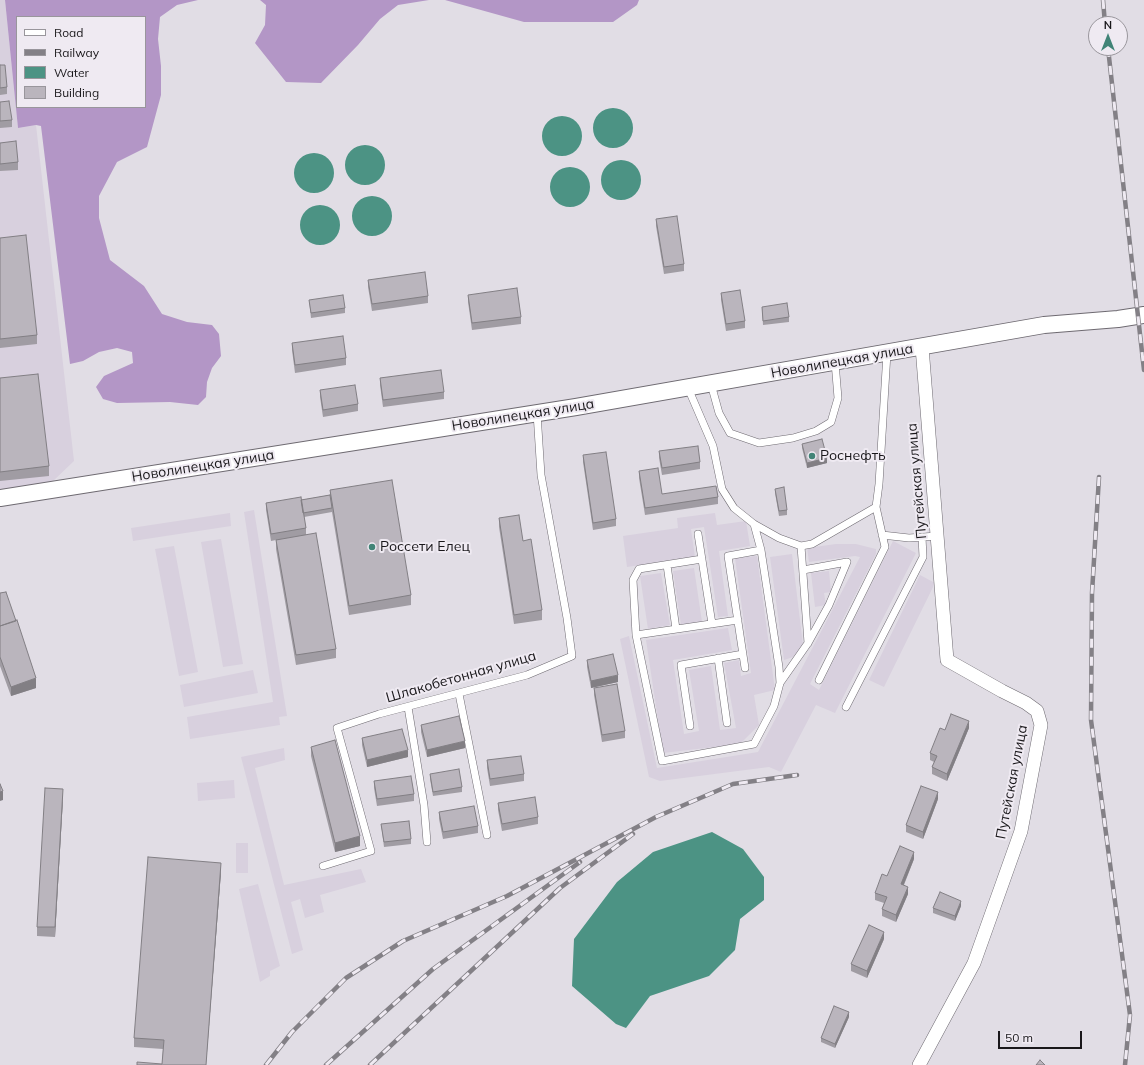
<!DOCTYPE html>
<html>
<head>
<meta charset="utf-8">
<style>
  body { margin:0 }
  #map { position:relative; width:1144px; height:1065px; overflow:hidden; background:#e1dde5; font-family:Mulish,sans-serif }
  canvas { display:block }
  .legend { position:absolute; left:16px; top:16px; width:130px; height:92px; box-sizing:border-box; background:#efeaf2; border:1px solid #99969c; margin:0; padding:5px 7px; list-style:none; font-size:12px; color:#19171a }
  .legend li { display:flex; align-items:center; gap:8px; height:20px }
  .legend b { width:20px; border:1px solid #99969c }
  .north { position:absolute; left:1088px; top:16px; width:40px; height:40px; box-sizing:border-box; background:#efeaf2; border:1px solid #99969c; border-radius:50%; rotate:0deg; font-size:11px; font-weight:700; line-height:16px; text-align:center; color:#19171a }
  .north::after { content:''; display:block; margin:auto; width:14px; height:18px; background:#418477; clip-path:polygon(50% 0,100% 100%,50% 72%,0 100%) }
  .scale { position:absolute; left:998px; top:1031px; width:84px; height:18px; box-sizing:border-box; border:2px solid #19171a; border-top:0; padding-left:5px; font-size:12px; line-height:14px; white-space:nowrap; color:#19171a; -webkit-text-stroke:3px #efeaf2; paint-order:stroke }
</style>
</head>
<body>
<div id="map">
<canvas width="1144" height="1065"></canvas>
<ul class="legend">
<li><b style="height:5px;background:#fff"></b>Road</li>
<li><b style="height:5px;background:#838086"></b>Railway</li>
<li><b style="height:11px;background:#4c9384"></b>Water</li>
<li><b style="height:11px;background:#bab5bd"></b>Building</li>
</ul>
<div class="north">N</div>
<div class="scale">50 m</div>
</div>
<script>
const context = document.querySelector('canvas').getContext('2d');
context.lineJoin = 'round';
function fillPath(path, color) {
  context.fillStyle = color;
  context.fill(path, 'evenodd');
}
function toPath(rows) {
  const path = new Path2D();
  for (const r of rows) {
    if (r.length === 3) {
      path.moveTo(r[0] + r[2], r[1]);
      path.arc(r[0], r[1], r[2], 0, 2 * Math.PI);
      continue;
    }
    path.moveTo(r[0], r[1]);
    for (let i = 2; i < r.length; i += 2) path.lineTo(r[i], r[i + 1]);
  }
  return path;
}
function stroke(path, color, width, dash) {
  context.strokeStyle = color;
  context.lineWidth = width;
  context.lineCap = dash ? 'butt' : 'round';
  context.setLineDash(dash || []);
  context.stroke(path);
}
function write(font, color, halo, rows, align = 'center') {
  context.font = font + ' Mulish,sans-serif';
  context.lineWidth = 4;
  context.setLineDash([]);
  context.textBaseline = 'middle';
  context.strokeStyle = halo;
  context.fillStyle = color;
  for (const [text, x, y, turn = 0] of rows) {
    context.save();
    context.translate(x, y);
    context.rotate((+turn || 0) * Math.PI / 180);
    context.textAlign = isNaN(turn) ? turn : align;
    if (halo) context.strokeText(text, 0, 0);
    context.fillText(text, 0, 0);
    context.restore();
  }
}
const built = toPath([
  [0,0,5,0,18,128,36,125,74,461,52,482,0,491],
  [254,510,287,716,279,717,280,725,190,739,187,717,273,702,244,512],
  [230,513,231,526,133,541,131,528],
  [715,513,717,525,746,521,750,546,719,551,728,616,718,617,704,527,691,529,695,557,627,567,623,536,678,528,677,518],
  [221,539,243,664,223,667,201,542],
  [893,541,916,553,835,713,816,705,781,772,769,767,660,781,649,777,620,639,629,636,657,768,758,752,860,557,855,556,809,562,807,548,836,544,856,544,876,549,876,554,810,684,819,690],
  [174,546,198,672,179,676,155,549],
  [792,554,803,645,793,657,784,660,770,557],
  [757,556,775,690,754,695,759,725,740,744,663,753,646,640,728,628,732,650,673,660,684,734,699,731,689,670,711,666,720,730,736,728,724,663,739,660,741,676,751,673,735,558],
  [694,568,702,622,681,625,673,571],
  [829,571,831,592,824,593,826,605,815,607,811,573],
  [661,573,670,625,648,629,640,576],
  [920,575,935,583,884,687,869,680],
  [253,670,258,693,184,707,180,685],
  [284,748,285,760,255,768,284,885,361,869,366,882,320,895,324,912,305,918,300,899,291,902,303,950,292,954,241,757],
  [234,780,235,798,198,801,197,783],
  [236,843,248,843,248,873,236,873],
  [258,884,280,966,270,971,270,976,260,982,239,889]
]);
const forest = toPath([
  [5,0,198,0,177,5,160,17,158,39,161,66,161,95,147,147,117,162,99,196,99,218,110,260,144,286,162,314,187,322,212,325,219,334,221,356,212,368,207,382,206,397,198,405,170,402,117,403,103,399,96,387,104,376,133,363,132,352,117,348,99,352,83,361,70,364,41,126,36,125,18,128],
  [17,17,145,17,145,107,17,107],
  [260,0,429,0,398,5,380,19,358,45,321,83,286,82,255,43,265,25,266,5],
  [445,0,639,0,637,5,613,22,524,22]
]);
const water = toPath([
  [613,128,20],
  [562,136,20],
  [365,165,20],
  [314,173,20],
  [621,180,20],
  [570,187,20],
  [372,216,20],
  [320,225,20],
  [712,832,743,849,764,877,764,900,740,919,735,950,709,976,650,996,626,1028,616,1024,572,986,574,939,617,882,653,852]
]);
const service = toPath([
  [711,384,719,413,730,433,759,443,793,438,816,431,831,422,838,398,835,362],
  [688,388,713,446,722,489,734,508,754,524,779,538,801,546,812,544,876,507],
  [698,534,712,624],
  [882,535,909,538,937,536],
  [801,546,808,643],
  [702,559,639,569,633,580,636,635,662,761,754,744,774,706,780,683,779,667,761,550,754,524],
  [667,565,676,629],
  [636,635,738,620],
  [718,658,727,723],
  [745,668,728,556,761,550],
  [819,680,885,547,876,507,879,484,887,353],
  [780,683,808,643,829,605,847,562,803,570],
  [459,694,487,835],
  [408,707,424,805,427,842],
  [846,707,923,557,922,537],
  [690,726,681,665,743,654],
  [323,866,371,851,337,728,379,714,527,675,572,656,567,618,541,475,537,413]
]);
const minor = toPath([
  [919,1065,974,963,1021,831,1041,725,1037,711,1026,703,1002,691,947,660,922,347]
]);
const tertiary = toPath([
  [0,498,576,407,1044,325,1118,319,1144,315]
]);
const rail = toPath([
  [1103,0,1105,24],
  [1108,48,1144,370],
  [1099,477,1092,593,1091,720,1130,1015,1125,1065],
  [266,1065,292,1032,346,978,403,941,507,896,656,817,733,784,797,775],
  [326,1065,433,969,580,862],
  [370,1065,560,888,633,834]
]);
const wall = toPath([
  [0,65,7,87,7,94,0,95],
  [0,102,12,120,12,127,0,128],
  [0,143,18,162,18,170,0,171],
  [656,219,684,264,684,271,664,274,656,226],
  [0,238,37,335,37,344,0,348],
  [368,280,428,296,428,303,372,311,368,287],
  [721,293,745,321,745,328,726,331,721,300],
  [468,295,521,317,521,324,472,330,468,302],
  [309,300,345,308,345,313,311,318],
  [762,307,789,317,789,322,763,325],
  [292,343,346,358,346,365,295,373,292,350],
  [0,378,49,466,49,476,0,481],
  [380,378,444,392,444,399,383,407,380,385],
  [320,390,358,404,358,411,323,417,320,397],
  [802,444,827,463,807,468,802,448],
  [659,451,700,462,700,469,662,475,659,458],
  [583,455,616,519,616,526,593,530,583,462],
  [639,471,662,494,718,497,718,504,645,515,639,478],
  [775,489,787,510,787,515,779,516,775,493],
  [330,490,411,595,411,605,349,615,332,512,304,517,306,528,306,535,336,649,336,658,296,665,276,549,276,540,271,541,266,510,266,503,301,500,330,495],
  [499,518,523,541,542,610,542,620,514,624,499,527],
  [0,593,36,688,11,696,0,666],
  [587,660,618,682,591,688,587,667],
  [594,688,625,731,625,738,602,742,594,695],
  [421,725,465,748,427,757,421,732],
  [969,728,947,781,932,774,932,767,934,762,930,760,930,753,945,730],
  [362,738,408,757,367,767,362,745],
  [311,747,360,846,335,852,311,756],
  [487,760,524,774,524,781,490,786,487,768],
  [430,774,462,787,462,792,433,796,430,779],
  [374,781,414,794,414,801,377,806,374,788],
  [63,798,55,937,37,936,37,927],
  [938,799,923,839,906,832,906,825],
  [498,803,538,817,538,824,502,831,498,810],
  [439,812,478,826,478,833,443,839,439,819],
  [381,824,411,839,411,844,384,847],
  [914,859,904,885,908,894,896,922,882,916,882,909,884,903,875,900,875,893,887,876],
  [221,872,206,1065,137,1065,162,1064,163,1049,134,1047,134,1038],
  [961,906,955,921,933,913,933,908],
  [884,939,867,978,851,971,851,964],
  [849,1017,835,1048,821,1042,821,1038]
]);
const shadedWall = toPath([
  [827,458,827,463,807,468,807,463],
  [618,675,618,682,591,688,591,681],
  [36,678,36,688,11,696,11,687],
  [969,721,969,728,947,781,947,774],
  [465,741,465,748,427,757,427,750],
  [408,750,408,757,367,767,367,760],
  [63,789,63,798,55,937,55,927],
  [3,791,3,800,0,801,0,792],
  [938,792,938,799,923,839,923,832],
  [360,836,360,846,335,852,335,843],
  [914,852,914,859,901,891,901,884],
  [221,863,221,872,206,1065],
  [908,887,908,894,896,922,896,915],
  [961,901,961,906,955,921,955,916],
  [884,932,884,939,867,978,867,971],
  [849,1012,849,1017,835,1048,835,1044]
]);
const building = toPath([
  [0,65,5,65,7,87,0,88,0,65],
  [9,101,12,120,0,121,0,102,9,101],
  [16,141,18,162,0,164,0,143,16,141],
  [677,216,684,264,664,267,656,219,677,216],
  [26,235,37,335,0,339,0,238,26,235],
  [425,272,428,296,372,304,368,280,425,272],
  [517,288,521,317,472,323,468,295,517,288],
  [740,290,745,321,726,324,721,293,740,290],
  [343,295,345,308,311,313,309,300,343,295],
  [787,303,789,317,763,321,762,307,787,303],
  [343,336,346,358,295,365,292,343,343,336],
  [441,370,444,392,383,400,380,378,441,370],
  [38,374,49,466,0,472,0,378,38,374],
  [355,385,358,404,323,410,320,390,355,385],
  [822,439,827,458,807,463,802,444,822,439],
  [698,446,700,462,662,468,659,451,698,446],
  [606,452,616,519,593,523,583,455,606,452],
  [658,468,662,494,716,486,718,497,645,508,639,471,658,468],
  [392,480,411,595,349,606,330,490,392,480],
  [784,487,787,510,779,511,775,489,784,487],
  [330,495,332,508,303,513,301,500,330,495],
  [301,497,306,528,271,534,266,503,301,497],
  [519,515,523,541,531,539,542,610,514,615,499,518,519,515],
  [316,533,336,649,296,655,276,540,316,533],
  [6,592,16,621,0,626,0,593,6,592],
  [17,620,36,678,11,687,0,657,0,626,17,620],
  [613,654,618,675,591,681,587,660,613,654],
  [617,684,625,731,602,735,594,688,617,684],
  [951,714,969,721,947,774,932,767,937,756,930,753,940,728,945,730,951,714],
  [459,716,465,741,427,750,421,725,459,716],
  [402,729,408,750,367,760,362,738,402,729],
  [335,740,360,836,335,843,311,747,335,740],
  [521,756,524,774,490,779,487,760,521,756],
  [459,769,462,787,433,792,430,774,459,769],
  [411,776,414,794,377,799,374,781,411,776],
  [0,784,3,791,0,792,0,784],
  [921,786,938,792,923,832,906,825,921,786],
  [45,788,63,789,55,927,37,927,45,788],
  [535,797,538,817,502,824,498,803,535,797],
  [474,806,478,826,443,832,439,812,474,806],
  [409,821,411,839,384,842,381,824,409,821],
  [900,846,914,852,901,884,908,887,896,915,882,909,887,897,875,893,882,874,887,876,900,846],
  [148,857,221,863,206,1065,137,1065,137,1062,162,1064,164,1040,134,1038,148,857],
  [940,892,961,901,955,916,933,908,940,892],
  [869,925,884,932,867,971,851,964,869,925],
  [834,1006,849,1012,835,1044,821,1038,834,1006],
  [1040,1060,1045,1065,1036,1065,1040,1060]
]);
const markers = [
  [812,456,4,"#418477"],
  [372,547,4,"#418477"]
];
const streetNames = [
  ["Новолипецкая улица",842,361,-10],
  ["Новолипецкая улица",523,415,-9],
  ["Новолипецкая улица",203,466,-9],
  ["Путейская улица",917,481,-95],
  ["Шлакобетонная улица",461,677,-16],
  ["Путейская улица",1012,782,-79]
];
const poiNames = [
  ["Роснефть",820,456],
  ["Россети Елец",380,547]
];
fillPath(built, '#d8d0de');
fillPath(forest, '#b396c6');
fillPath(water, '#4c9384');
stroke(service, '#6e6a71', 8);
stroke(minor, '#6e6a71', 14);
stroke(tertiary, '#6e6a71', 18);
stroke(service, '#fff', 7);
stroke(minor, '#fff', 13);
stroke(tertiary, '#fff', 16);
stroke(rail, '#838086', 4.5);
stroke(rail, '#efeaf2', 3, [9]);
fillPath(wall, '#a09ca3');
fillPath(shadedWall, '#827f84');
fillPath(building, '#bab5bd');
stroke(building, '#827f84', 1);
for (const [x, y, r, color] of markers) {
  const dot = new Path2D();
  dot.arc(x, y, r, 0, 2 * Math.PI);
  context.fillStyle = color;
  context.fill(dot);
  stroke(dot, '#efeaf2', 1.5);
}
write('14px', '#19171a', '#efeaf2', streetNames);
write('14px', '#19171a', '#efeaf2', poiNames, 'left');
</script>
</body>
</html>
